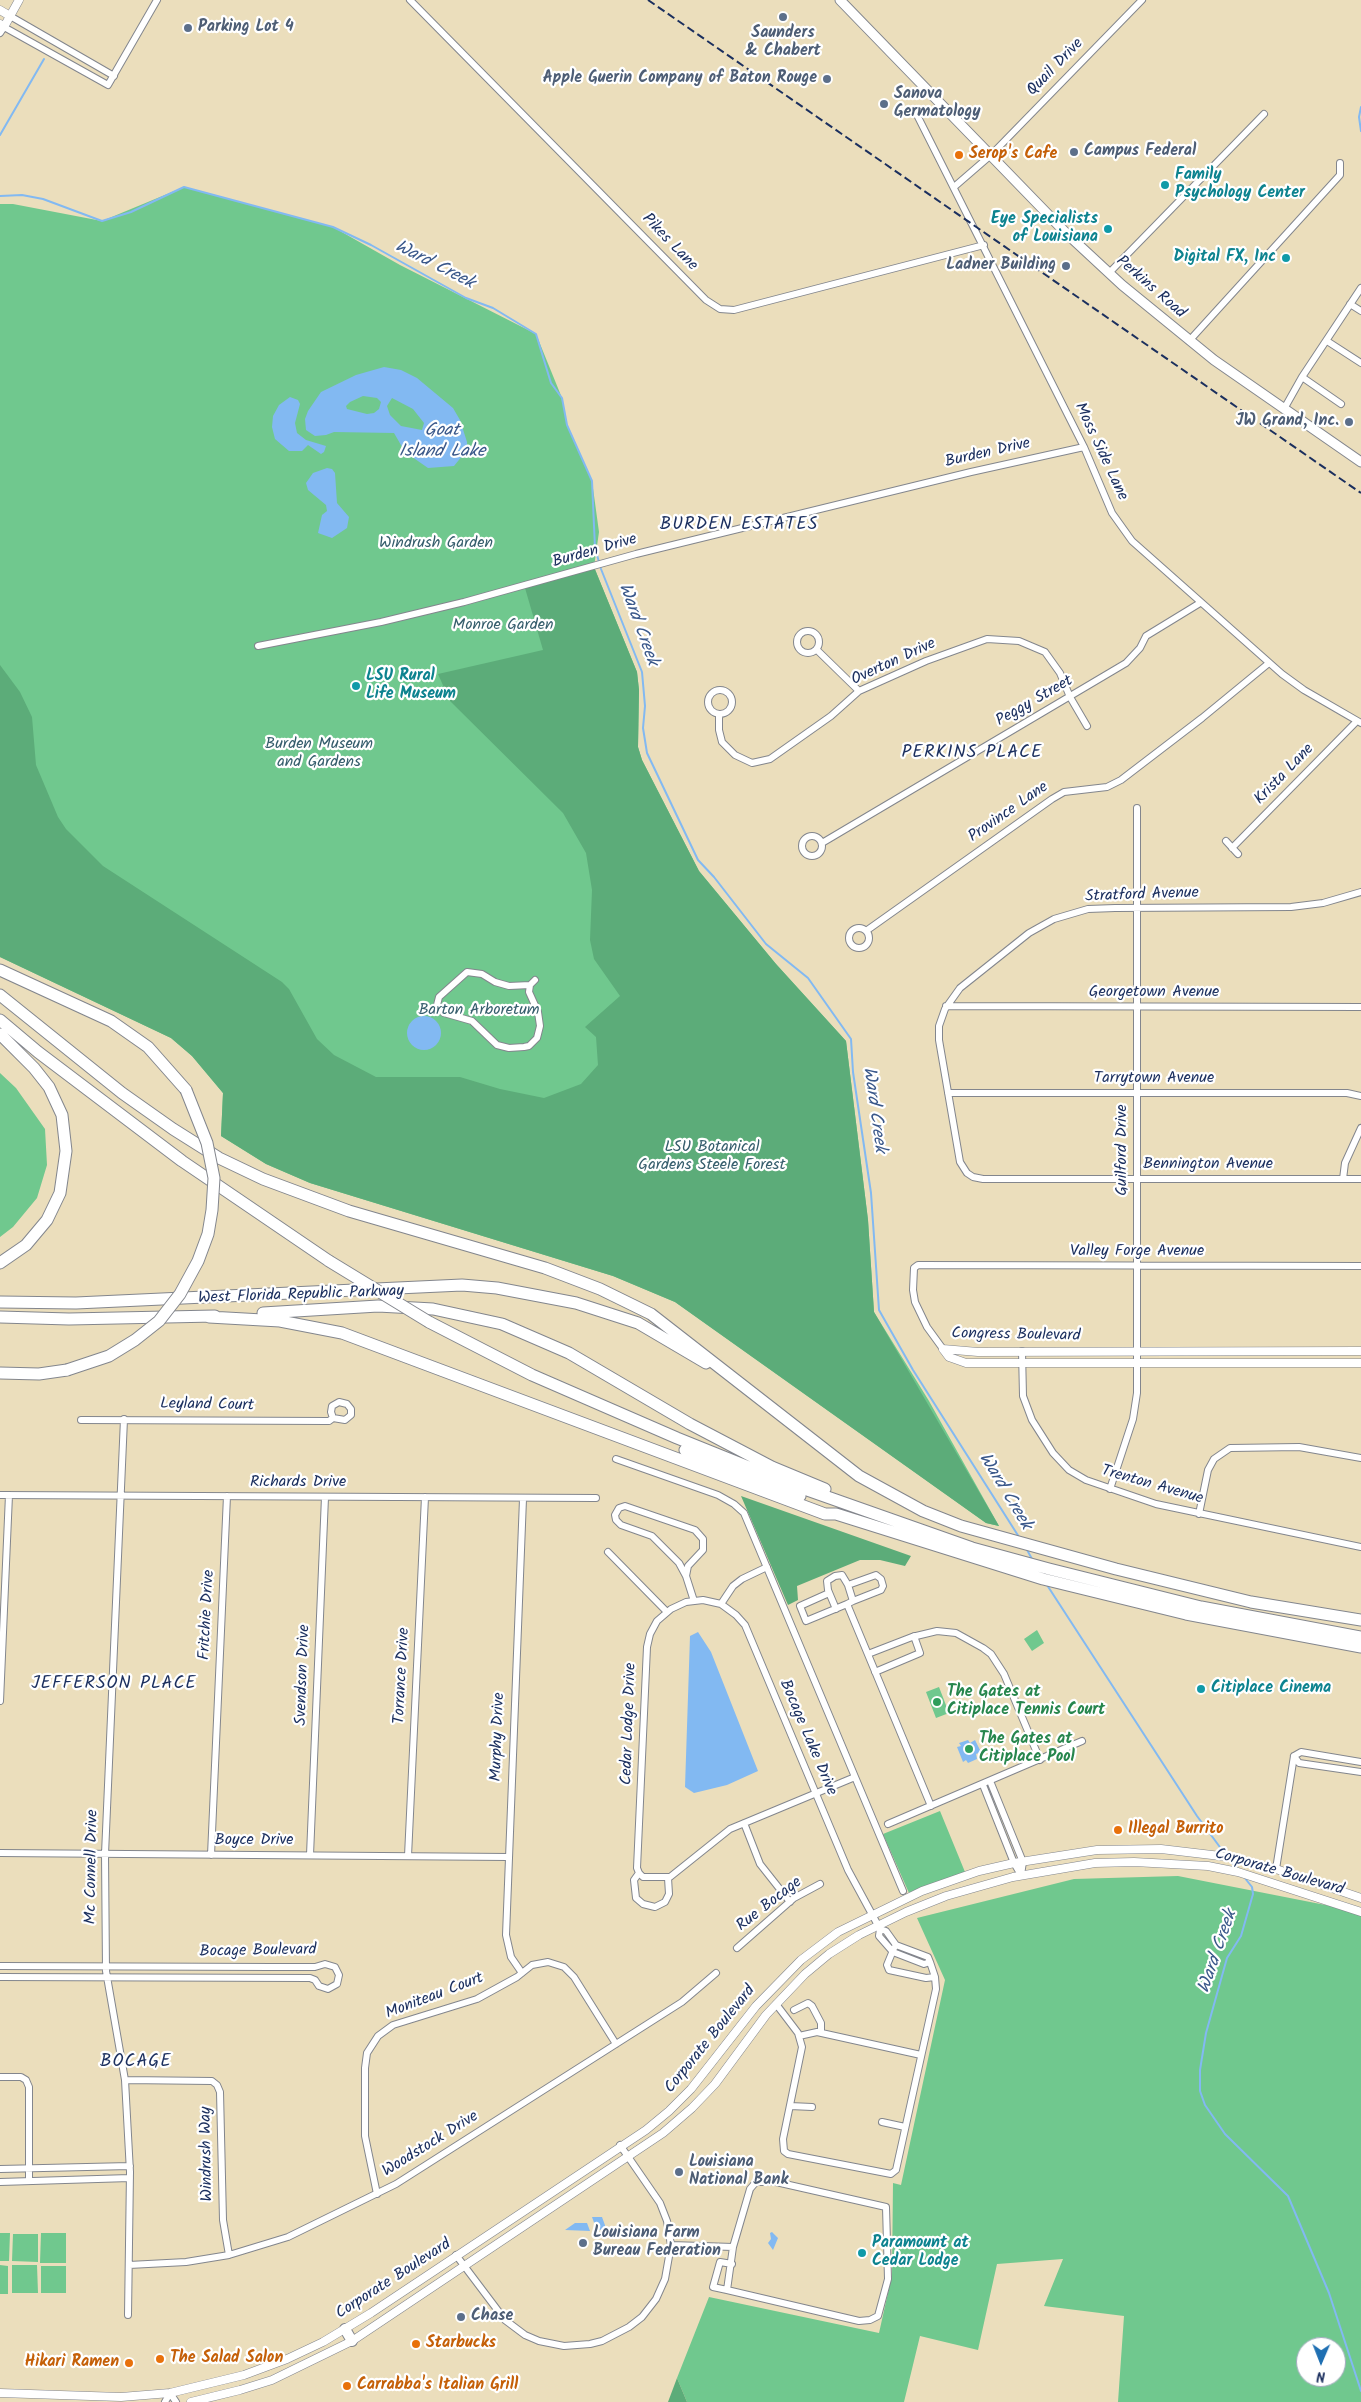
<!DOCTYPE html>
<html>
<head>
<meta charset="utf-8">
<style>
  body { margin:0 }
  #map { position:relative; width:1361px; height:2402px; overflow:hidden; background:#ebdebc; font-family:Kalam,sans-serif }
  canvas { display:block }
  .north { position:absolute; left:1296px; top:2337px; width:50px; height:50px; box-sizing:border-box; background:#fff; border:1px solid #a4acbf; border-radius:50%; rotate:181deg; font-size:14px; font-weight:700; line-height:20px; text-align:center; color:#1b2f5e }
  .north::after { content:''; display:block; margin:auto; width:18px; height:22px; background:#1f6fb2; clip-path:polygon(50% 0,100% 100%,50% 72%,0 100%) }
</style>
</head>
<body>
<div id="map">
<canvas width="1361" height="2402"></canvas>
<div class="north">N</div>
</div>
<script>
const context = document.querySelector('canvas').getContext('2d');
context.lineJoin = 'round';
function fillPath(path, color) {
  context.fillStyle = color;
  context.fill(path, 'evenodd');
}
function toPath(rows) {
  const path = new Path2D();
  for (const r of rows) {
    if (r.length === 3) {
      path.moveTo(r[0] + r[2], r[1]);
      path.arc(r[0], r[1], r[2], 0, 2 * Math.PI);
      continue;
    }
    path.moveTo(r[0], r[1]);
    for (let i = 2; i < r.length; i += 2) path.lineTo(r[i], r[i + 1]);
  }
  return path;
}
function stroke(path, color, width, dash) {
  context.strokeStyle = color;
  context.lineWidth = width;
  context.lineCap = dash ? 'butt' : 'round';
  context.setLineDash(dash || []);
  context.stroke(path);
}
function write(font, color, halo, rows, align = 'center') {
  context.font = font + ' Kalam,sans-serif';
  context.lineWidth = 4.5;
  context.setLineDash([]);
  context.textBaseline = 'middle';
  context.strokeStyle = halo;
  context.fillStyle = color;
  for (const [text, x, y, turn = 0] of rows) {
    context.save();
    context.translate(x, y);
    context.rotate((+turn || 0) * Math.PI / 180);
    context.textAlign = isNaN(turn) ? turn : align;
    if (halo) context.strokeText(text, 0, 0);
    context.fillText(text, 0, 0);
    context.restore();
  }
}
const green = toPath([
  [184,187,333,227,400,265,536,334,562,398,567,425,592,481,599,532,594,567,637,672,639,690,638,747,642,760,699,871,776,964,846,1041,868,1220,874,1312,929,1401,999,1526,986,1523,675,1302,613,1276,310,1183,266,1164,221,1136,223,1093,192,1056,171,1038,0,957,0,204,13,204,102,221],
  [0,1073,16,1088,45,1129,47,1165,37,1198,13,1227,0,1237],
  [1037,1630,1044,1643,1032,1651,1024,1639],
  [939,1687,949,1713,936,1718,926,1692],
  [940,1811,965,1872,909,1893,883,1834],
  [1178,1876,1361,1912,1361,2402,1118,2402,1124,2316,1044,2306,1063,2259,997,2264,978,2350,920,2336,904,2402,687,2402,677,2378,709,2297,879,2333,892,2275,893,2183,901,2185,945,1980,917,1918,1074,1879],
  [1306,2347,1336,2347,1336,2377,1306,2377],
  [0,2233,10,2233,9,2261,0,2261],
  [41,2233,66,2233,66,2263,40,2263],
  [13,2234,38,2234,38,2262,12,2261],
  [0,2265,8,2266,8,2294,0,2294],
  [12,2265,37,2265,38,2293,12,2293],
  [41,2266,66,2266,66,2293,41,2293]
]);
const forest = toPath([
  [594,567,637,672,639,690,638,747,642,760,699,871,776,964,846,1041,868,1220,874,1312,999,1526,986,1523,675,1302,613,1276,310,1183,266,1164,221,1136,223,1093,192,1056,171,1038,0,957,0,665,20,692,32,717,36,765,58,817,66,829,103,866,282,982,289,989,317,1039,334,1055,376,1077,460,1077,500,1089,544,1098,581,1084,598,1065,596,1037,585,1027,620,996,594,959,590,940,592,890,586,853,563,813,450,701,438,674,543,650,525,588],
  [741,1496,911,1556,905,1566,880,1560,860,1560,797,1586,798,1600,788,1605],
  [677,2378,687,2402,667,2402,668,2402]
]);
const water = toPath([
  [384,367,401,370,417,378,453,408,460,420,467,442,467,450,454,466,428,468,405,452,394,433,334,432,326,435,315,436,306,430,305,419,308,411,321,392,356,375],
  [363,396,377,398,381,402,379,409,374,413,367,414,347,409,346,406,350,402],
  [392,398,413,409,424,423,422,430,401,426,390,415,387,406],
  [290,397,298,400,300,404,295,423,297,433,306,440,326,446,324,452,321,454,308,445,302,451,289,451,275,439,272,427,273,416,279,405],
  [327,468,332,469,335,473,337,503,349,517,347,528,332,538,318,533,322,515,327,511,326,505,308,490,306,483,313,473],
  [424,1033,17],
  [698,1632,711,1652,758,1771,727,1785,694,1793,685,1787,690,1636],
  [968,1740,970,1743,975,1740,981,1752,976,1754,977,1759,968,1763,966,1760,963,1762,957,1747,961,1746,959,1743],
  [592,2217,602,2217,606,2228,597,2231],
  [575,2223,587,2223,590,2231,565,2230],
  [772,2232,778,2238,773,2250,768,2243,771,2239,770,2233]
]);
const stream = toPath([
  [1361,107,1359,117,1361,131],
  [0,135,44,59],
  [0,196,22,195,43,199,102,221,131,212,184,187,333,227,371,245,466,298,493,308,536,334,551,383,562,398,567,425,592,481,595,548,601,569,642,672,645,706,643,728,647,753,698,860,714,877,766,944,808,978,851,1039,853,1072,871,1193,879,1310,913,1370,1019,1537],
  [1026,1548,1032,1559],
  [1047,1585,1197,1816,1225,1854],
  [1229,1860,1238,1869],
  [1244,1877,1252,1887,1253,1894,1241,1936,1227,1958,1206,2033,1200,2070,1200,2091,1205,2105,1225,2134,1288,2196,1329,2293,1361,2391]
]);
const minor = toPath([
  [410,0,706,300,720,309,734,310,984,245],
  [10,16,114,76],
  [0,33,4,27,108,85,157,0],
  [915,111,1084,447,1112,513,1132,541,1282,674,1304,690,1361,723],
  [954,187,991,155,1142,0],
  [1109,273,1264,114],
  [1350,304,1361,311],
  [1189,341,1340,175,1340,163],
  [1327,341,1361,363],
  [1302,377,1341,404],
  [1284,409,1302,377,1361,288],
  [808,642,11],
  [258,646,381,622,464,602,636,554,971,472,1084,447],
  [817,650,859,691],
  [720,702,12],
  [719,714,719,730,722,742,735,755,752,763,770,759,831,716,859,691,926,661,987,639,1019,641,1045,652,1060,673,1070,697,1087,726],
  [812,846,10],
  [1226,841,1238,854],
  [822,843,1126,663,1140,648,1146,636,1200,603],
  [1232,848,1357,721],
  [1361,892,1323,903,1291,907,1115,908,1088,909,1054,919,1029,933,960,988,945,1009,939,1026,939,1040,960,1162,967,1173,973,1177,983,1179,1361,1179],
  [859,938,10],
  [866,931,1052,799,1064,792,1107,787,1121,780,1202,718,1269,663],
  [530,985,529,992,538,1012,540,1026,537,1038,529,1046,524,1047,509,1048,497,1045,472,1021,444,1013,437,1005,439,997,467,972,482,974,495,982,509,986,530,985,535,980],
  [946,1006,1361,1007],
  [948,1093,1347,1093,1361,1096],
  [1343,1179,1345,1163,1361,1128],
  [943,1349,927,1327,915,1302,913,1290,914,1268,918,1265,1361,1266],
  [1022,1351,1023,1396,1032,1420,1053,1453,1069,1470,1086,1480,1156,1504,1361,1547],
  [124,1419,105,1854,106,1971,125,2080,130,2172,128,2315],
  [81,1420,329,1421,333,1418,345,1420,351,1415,351,1409,347,1404,339,1402,332,1406,331,1412,333,1418],
  [616,1459,718,1495,734,1504,744,1513,903,1891],
  [1110,1489,1133,1419,1137,1393,1137,808],
  [0,1495,596,1498],
  [1199,1514,1208,1470,1214,1459,1230,1448,1299,1447,1361,1458],
  [608,1552,667,1612],
  [686,1576,679,1563,652,1536,621,1525,616,1520,615,1515,619,1508,625,1506,695,1530,703,1539,703,1550,688,1566,686,1576,694,1601],
  [829,1593,800,1606,806,1621,847,1604,931,1806],
  [721,1604,733,1586,742,1579,767,1567],
  [847,1604,853,1601,881,1590,883,1586,881,1579,876,1575,848,1585,853,1601],
  [836,1609,828,1590,827,1581,835,1576,842,1575,848,1585],
  [868,1654,912,1637,937,1631,956,1633,983,1648,991,1654,1004,1674,1040,1760],
  [875,1672,920,1653,914,1636],
  [0,1701,9,1495],
  [1294,1756,1299,1763,1361,1772],
  [1294,1756,1301,1752,1361,1762],
  [983,1785,1014,1863,1021,1875,1023,1862,990,1781],
  [744,1823,760,1864,790,1902],
  [888,1824,1082,1741],
  [0,1853,508,1857],
  [211,1855,227,1496],
  [310,1855,325,1497],
  [408,1856,425,1497],
  [1276,1869,1294,1756],
  [639,1873,637,1868,647,1647,650,1634,657,1621,671,1609,686,1602,703,1600,721,1604,736,1615,745,1625,848,1870,880,1929,886,1931,896,1945,928,1957,930,1962,924,1964,893,1952,879,1936,880,1929],
  [639,1873,643,1877,670,1877,730,1829,855,1777],
  [639,1873,634,1880,636,1898,643,1904,655,1907,665,1902,669,1894,668,1878],
  [737,1948,794,1898,820,1884],
  [894,1948,887,1965,889,1970,926,1978,935,1977],
  [0,1966,272,1967,315,1967,325,1964,335,1967,339,1975,337,1984,328,1989,319,1986,315,1980,310,1978,0,1977],
  [522,1973,511,1957,506,1935,523,1499],
  [776,2004,798,2033,802,2047,783,2139,784,2151,788,2154,891,2174,896,2170,936,1989,935,1977,930,1962],
  [794,2010,808,2003,812,2006,821,2023,821,2033],
  [799,2036,817,2032,921,2055],
  [0,2077,21,2077,26,2080,29,2087,29,2181],
  [125,2080,212,2081,217,2085,220,2092,223,2220,229,2255],
  [790,2106,812,2107],
  [882,2122,905,2127],
  [0,2169,130,2166],
  [0,2182,130,2178],
  [377,2194,365,2136,365,2068,367,2053,378,2036,393,2025,477,1999,517,1977,532,1965,548,1962,564,1967,574,1977,616,2044],
  [671,2245,733,2247,750,2189,756,2182,776,2182,886,2207,888,2279,878,2316,870,2320,859,2321,727,2290,733,2247],
  [456,2255,505,2320,525,2335,539,2341,564,2346,590,2344,602,2341,629,2327,642,2317,656,2299,665,2279,671,2245,667,2221,660,2203,620,2145],
  [129,2265,186,2262,229,2255,288,2237,396,2184,682,2002,716,1973],
  [727,2290,713,2287,720,2262,732,2264],
  [165,2402,170,2393,176,2402]
]);
const tertiary = toPath([
  [0,10,10,16],
  [0,24,4,27,19,0],
  [943,1349,949,1357,966,1363,1361,1363],
  [943,1349,978,1352,1361,1351],
  [0,2393,121,2397,170,2393,244,2375,287,2359,323,2342,371,2313,646,2130,669,2111,691,2089,756,2006,801,1960,838,1932,922,1891,979,1871,1014,1863,1097,1850,1161,1849,1229,1857,1276,1869,1361,1898],
  [191,2402,240,2390,272,2380,352,2341,663,2133,692,2108,715,2084,766,2015,805,1974,829,1954,859,1935,906,1912,946,1896,1013,1877,1095,1863,1134,1862,1208,1866,1238,1872,1361,1912]
]);
const secondary = toPath([
  [840,0,1066,233,1122,285,1214,360,1361,462]
]);
const primary = toPath([
  [345,2329,352,2341]
]);
const motorway = toPath([
  [0,970,111,1021,148,1047,186,1090],
  [0,995,122,1093,173,1129,219,1158,263,1179,349,1211,545,1268,600,1289,651,1314,859,1476,923,1511,961,1526,1116,1569,1251,1602,1361,1620],
  [0,1020,38,1052,182,1161,329,1261],
  [0,1034,34,1068,49,1087,62,1115,66,1151,60,1193,47,1220,26,1245,0,1263],
  [0,1302,76,1303,462,1285,497,1288,576,1303,638,1323,706,1363],
  [263,1313,378,1306,433,1309,502,1324,569,1353,690,1424,772,1467,825,1489],
  [0,1317,69,1319,215,1316],
  [209,1317,280,1321,342,1333,825,1514,836,1514,1043,1579,1186,1614,1361,1647],
  [429,1322,532,1375,677,1438,796,1486,972,1548,1049,1569,1201,1607,1361,1637],
  [0,1373,39,1374,67,1370],
  [685,1450,800,1496]
]);
const rail = toPath([
  [648,0,1361,493]
]);
const motorwayBridge = toPath([
  [329,1261,429,1322],
  [67,1370,109,1356,135,1340,159,1321,180,1294,198,1261,208,1234,212,1210,214,1178,207,1143,186,1090]
]);
const markers = [
  [783,17,5,"#5c6f8a"],
  [188,28,5,"#5c6f8a"],
  [827,79,5,"#5c6f8a"],
  [884,104,5,"#5c6f8a"],
  [1074,152,5,"#5c6f8a"],
  [959,155,5,"#e8710a"],
  [1165,185,5,"#0f9aa8"],
  [1108,229,5,"#0f9aa8"],
  [1286,258,5,"#0f9aa8"],
  [1066,266,5,"#5c6f8a"],
  [1349,422,5,"#5c6f8a"],
  [356,686,5,"#0f9aa8"],
  [1201,1689,5,"#0f9aa8"],
  [937,1702,5,"#2e9e5b"],
  [969,1749,5,"#2e9e5b"],
  [1118,1830,5,"#e8710a"],
  [679,2172,5,"#5c6f8a"],
  [583,2243,5,"#5c6f8a"],
  [862,2253,5,"#0f9aa8"],
  [461,2317,5,"#5c6f8a"],
  [416,2344,5,"#e8710a"],
  [160,2359,5,"#e8710a"],
  [129,2363,5,"#e8710a"],
  [347,2386,5,"#e8710a"]
];
const serviceNames = [
  ["Parking Lot 4",198,28],
  ["Saunders",783,34,"center"],
  ["& Chabert",783,52,"center"],
  ["Apple Guerin Company of Baton Rouge",817,79,"right"],
  ["Sanova",894,95],
  ["Germatology",894,113],
  ["Campus Federal",1084,152],
  ["Ladner Building",1056,266,"right"],
  ["JW Grand, Inc.",1339,422,"right"],
  ["Louisiana",689,2163],
  ["National Bank",689,2181],
  ["Louisiana Farm",593,2234],
  ["Bureau Federation",593,2252],
  ["Chase",471,2317]
];
const streetNames = [
  ["Quail Drive",1056,68,-46],
  ["Pikes Lane",669,243,46],
  ["Perkins Road",1150,288,41],
  ["Moss Side Lane",1100,452,65],
  ["Burden Drive",988,454,-13],
  ["Burden Drive",595,552,-16],
  ["Overton Drive",894,663,-25],
  ["Peggy Street",1035,702,-30],
  ["Krista Lane",1285,775,-46],
  ["Province Lane",1009,813,-35],
  ["Stratford Avenue",1142,896,-2],
  ["Georgetown Avenue",1154,993],
  ["Tarrytown Avenue",1154,1079],
  ["Guilford Drive",1123,1150,-90],
  ["Bennington Avenue",1208,1165],
  ["Valley Forge Avenue",1137,1252],
  ["West Florida Republic Parkway",301,1296,-2],
  ["Congress Boulevard",1016,1336,1],
  ["Leyland Court",207,1406,1],
  ["Richards Drive",298,1483],
  ["Trenton Avenue",1152,1486,16],
  ["Fritchie Drive",208,1615,-87],
  ["Svendson Drive",304,1675,-88],
  ["Torrance Drive",403,1676,-87],
  ["Cedar Lodge Drive",630,1724,-88],
  ["Murphy Drive",499,1737,-88],
  ["Bocage Lake Drive",807,1738,67],
  ["Boyce Drive",254,1841],
  ["Mc Connell Drive",93,1867,-89],
  ["Corporate Boulevard",1279,1873,16],
  ["Rue Bocage",770,1905,-38],
  ["Bocage Boulevard",258,1952,-1],
  ["Moniteau Court",435,1997,-21],
  ["Corporate Boulevard",711,2040,-51],
  ["Woodstock Drive",431,2145,-32],
  ["Windrush Way",208,2154,-91],
  ["Corporate Boulevard",394,2280,-33]
];
const foodNames = [
  ["Serop's Cafe",969,155],
  ["Illegal Burrito",1128,1830],
  ["Starbucks",426,2344],
  ["The Salad Salon",170,2359],
  ["Hikari Ramen",119,2363,"right"],
  ["Carrabba's Italian Grill",357,2386]
];
const cultureNames = [
  ["Family",1175,176],
  ["Psychology Center",1175,194],
  ["Eye Specialists",1098,220,"right"],
  ["of Louisiana",1098,238,"right"],
  ["Digital FX, Inc",1276,258,"right"],
  ["LSU Rural",366,677],
  ["Life Museum",366,695],
  ["Citiplace Cinema",1211,1689],
  ["Paramount at",872,2244],
  ["Cedar Lodge",872,2262]
];
const parkNames = [
  ["Windrush Garden",436,544],
  ["Monroe Garden",503,626],
  ["Burden Museum",319,745],
  ["and Gardens",319,763],
  ["Barton Arboretum",479,1011],
  ["LSU Botanical",712,1148],
  ["Gardens Steele Forest",712,1166]
];
const leisureNames = [
  ["The Gates at",947,1693],
  ["Citiplace Tennis Court",947,1711],
  ["The Gates at",979,1740],
  ["Citiplace Pool",979,1758]
];
const waterNames = [
  ["Ward Creek",434,266,27],
  ["Goat",442,432],
  ["Island Lake",442,453],
  ["Ward Creek",637,625,70],
  ["Ward Creek",873,1110,82],
  ["Ward Creek",1004,1492,59],
  ["Ward Creek",1219,1952,-71]
];
const neighbourhoodNames = [
  ["BURDEN ESTATES",739,526],
  ["PERKINS PLACE",972,754],
  ["JEFFERSON PLACE",114,1685],
  ["BOCAGE",136,2063]
];
fillPath(green, '#70c88e');
fillPath(forest, '#5cac79');
fillPath(water, '#82b9f2');
stroke(stream, '#82b9f2', 2);
stroke(minor, '#83868d', 8);
stroke(tertiary, '#83868d', 9);
stroke(secondary, '#83868d', 11);
stroke(primary, '#83868d', 12);
stroke(motorway, '#83868d', 13);
stroke(minor, '#fff', 6);
stroke(tertiary, '#fff', 8);
stroke(secondary, '#fff', 9);
stroke(primary, '#fff', 10);
stroke(motorway, '#fff', 11);
stroke(rail, '#1b2f5e', 2, [8, 4]);
stroke(motorwayBridge, '#83868d', 13, []);
stroke(motorwayBridge, '#fff', 11);
for (const [x, y, r, color] of markers) {
  const dot = new Path2D();
  dot.arc(x, y, r, 0, 2 * Math.PI);
  context.fillStyle = color;
  context.fill(dot);
  stroke(dot, '#fff', 2);
}
write('bold 16px', '#4e5e75', '#fff', serviceNames, 'left');
write('16px', '#1b2f5e', '#fff', streetNames);
write('bold 16px', '#c56008', '#fff', foodNames, 'left');
write('bold 16px', '#0d838f', '#fff', cultureNames, 'left');
write('16px', '#355d6c', '#fff', parkNames);
write('bold 16px', '#27864d', '#fff', leisureNames, 'left');
write('italic 18px', '#3a588a', '#fff', waterNames);
context.letterSpacing = '1px';
write('18px', '#1b2f5e', '#fff', neighbourhoodNames);
context.letterSpacing = '0px';
</script>
</body>
</html>
